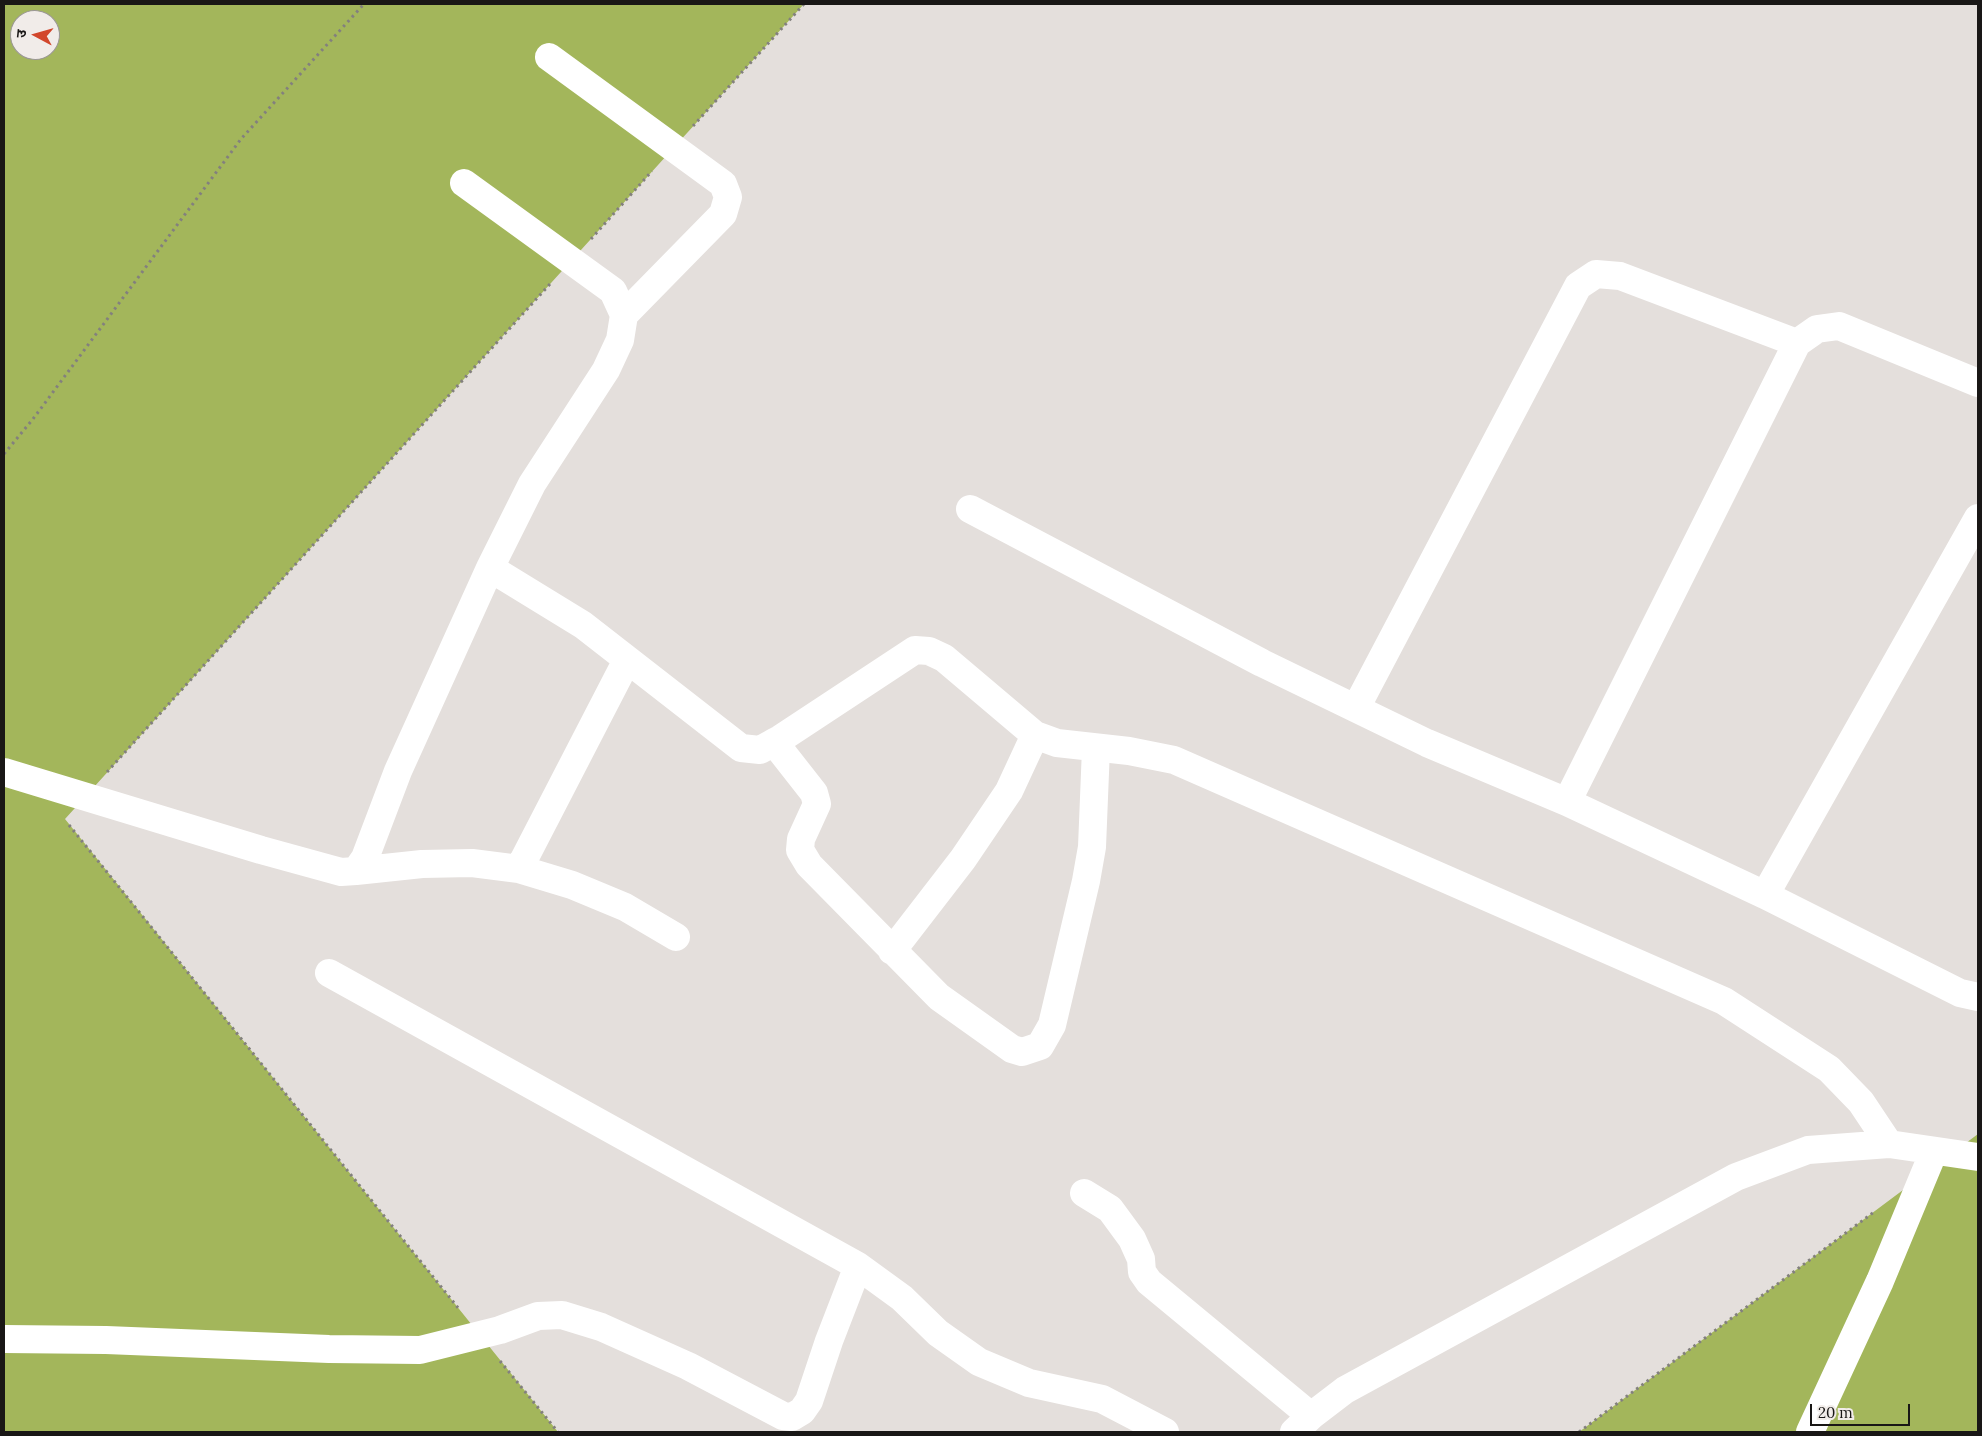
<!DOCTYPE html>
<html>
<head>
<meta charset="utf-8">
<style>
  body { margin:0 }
  #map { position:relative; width:1982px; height:1436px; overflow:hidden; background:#e4dfdc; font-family:Lora,"Noto Sans Devanagari",serif }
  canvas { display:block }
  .frame { position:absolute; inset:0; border:5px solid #191716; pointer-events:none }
  .north { position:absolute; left:10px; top:10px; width:50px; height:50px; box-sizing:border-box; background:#f1ece9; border:1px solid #9b9795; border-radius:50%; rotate:276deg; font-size:14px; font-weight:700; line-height:20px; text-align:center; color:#191716 }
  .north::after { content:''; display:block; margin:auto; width:18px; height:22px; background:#d2472c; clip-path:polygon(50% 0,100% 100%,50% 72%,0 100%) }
  .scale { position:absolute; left:1810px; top:1404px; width:100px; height:22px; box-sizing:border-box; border:2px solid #191716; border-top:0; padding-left:6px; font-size:15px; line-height:18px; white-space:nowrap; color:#191716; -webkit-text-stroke:4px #f1ece9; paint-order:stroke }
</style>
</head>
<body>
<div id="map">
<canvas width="1982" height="1436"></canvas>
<div class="frame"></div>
<div class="north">उ</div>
<div class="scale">20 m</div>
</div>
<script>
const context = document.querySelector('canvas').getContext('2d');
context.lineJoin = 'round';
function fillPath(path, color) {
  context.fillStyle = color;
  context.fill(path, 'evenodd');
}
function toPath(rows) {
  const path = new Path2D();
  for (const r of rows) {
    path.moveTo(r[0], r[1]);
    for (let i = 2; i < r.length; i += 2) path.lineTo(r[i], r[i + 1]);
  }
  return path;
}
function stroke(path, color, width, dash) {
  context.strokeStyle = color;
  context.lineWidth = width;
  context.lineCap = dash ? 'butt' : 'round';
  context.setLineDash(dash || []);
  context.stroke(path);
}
const forest = toPath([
  [4,4,804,4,65,819,558,1432,4,1432],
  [20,20,50,20,50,50,20,50],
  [1978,1134,1978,1432,1579,1432]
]);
const path = toPath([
  [693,126,804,4],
  [591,239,652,171],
  [4,454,33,419,241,139,364,4],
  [107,772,550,284],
  [69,825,459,1309],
  [500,1361,558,1432],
  [1579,1432,1874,1212]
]);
const street = toPath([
  [549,57,723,184,728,197,723,214,624,315],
  [970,509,1262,663,1427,743,1567,802,1765,895,1960,993,1978,997],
  [490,568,583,625,741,748,760,750,780,739,915,650,929,651,944,658,1035,735,1057,743,1129,751,1174,760,1724,1001,1829,1069,1861,1102,1889,1144],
  [1356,708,1578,286,1596,274,1620,276,1797,343],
  [774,742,814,793,817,804,801,839,800,850,809,865,939,997,1012,1049,1022,1052,1040,1046,1052,1025,1086,881,1092,847,1096,748],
  [4,772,261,850,341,872,356,871,365,858,398,771,490,568,532,484,606,370,620,340,624,315,613,291,464,183],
  [1567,802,1797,343,1817,329,1839,326,1978,383],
  [519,869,627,660],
  [356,871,422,864,472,863,519,869,572,885,625,907,676,937],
  [1765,895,1978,518],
  [892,951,963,859,1009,791,1035,735],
  [329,973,858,1266,902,1298,938,1333,979,1362,1029,1383,1102,1399,1165,1432],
  [1084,1193,1110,1209,1132,1239,1141,1259,1142,1272,1149,1282,1311,1416],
  [4,1339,106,1340,329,1349,420,1350,500,1330,538,1316,562,1315,601,1327,688,1366,783,1416,792,1417,802,1411,809,1401,829,1341,858,1266],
  [1294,1432,1311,1416,1345,1390,1736,1177,1808,1150,1889,1144,1978,1157],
  [1810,1432,1880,1281,1934,1151]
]);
fillPath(forest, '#a3b65b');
stroke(path, '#83807e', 3, [2.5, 4]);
stroke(street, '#fff', 28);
</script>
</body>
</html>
